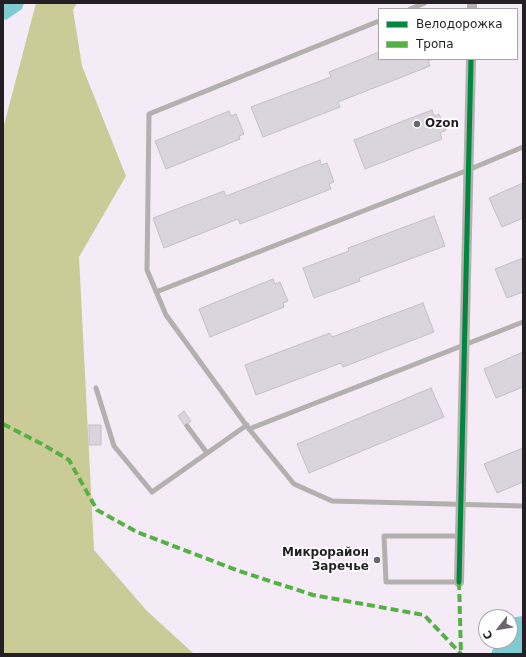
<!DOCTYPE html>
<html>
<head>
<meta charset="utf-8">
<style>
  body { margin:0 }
  #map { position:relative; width:526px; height:657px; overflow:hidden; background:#f4ebf6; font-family:"DejaVu Sans",sans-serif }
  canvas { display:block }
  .frame { position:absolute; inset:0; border:4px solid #241e25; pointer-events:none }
  .legend { position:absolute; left:378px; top:8px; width:140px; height:52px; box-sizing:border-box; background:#fff; border:1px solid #a7a5a8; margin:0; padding:5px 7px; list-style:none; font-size:12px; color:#241e25 }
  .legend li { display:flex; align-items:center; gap:8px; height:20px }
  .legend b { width:20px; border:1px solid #a7a5a8 }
  .north { position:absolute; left:478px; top:609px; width:40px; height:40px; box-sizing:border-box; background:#fff; border:1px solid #a7a5a8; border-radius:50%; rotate:239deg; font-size:11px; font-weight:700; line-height:16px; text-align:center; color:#241e25 }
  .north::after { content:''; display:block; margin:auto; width:14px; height:18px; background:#6d666e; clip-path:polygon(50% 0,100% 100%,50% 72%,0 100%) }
</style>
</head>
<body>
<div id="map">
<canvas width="526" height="657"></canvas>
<div class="frame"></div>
<ul class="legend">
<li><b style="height:5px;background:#00873e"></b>Велодорожка</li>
<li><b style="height:5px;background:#55b145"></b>Тропа</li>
</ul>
<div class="north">С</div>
</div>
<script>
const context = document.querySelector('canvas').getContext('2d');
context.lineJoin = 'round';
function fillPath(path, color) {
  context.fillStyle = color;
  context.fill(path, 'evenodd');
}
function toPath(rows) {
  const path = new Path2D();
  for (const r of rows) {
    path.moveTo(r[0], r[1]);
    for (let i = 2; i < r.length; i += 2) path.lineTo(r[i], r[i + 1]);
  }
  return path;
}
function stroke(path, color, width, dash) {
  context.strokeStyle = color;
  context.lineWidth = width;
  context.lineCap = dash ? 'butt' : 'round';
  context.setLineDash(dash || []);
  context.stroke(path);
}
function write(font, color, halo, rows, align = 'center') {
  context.font = font + ' "DejaVu Sans",sans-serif';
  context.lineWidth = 3.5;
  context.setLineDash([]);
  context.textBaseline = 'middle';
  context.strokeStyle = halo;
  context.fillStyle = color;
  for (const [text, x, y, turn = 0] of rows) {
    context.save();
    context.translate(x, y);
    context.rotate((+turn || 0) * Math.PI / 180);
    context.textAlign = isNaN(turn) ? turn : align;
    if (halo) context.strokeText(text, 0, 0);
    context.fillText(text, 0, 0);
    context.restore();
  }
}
const forest = toPath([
  [36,3,77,3,73,10,82,66,126,176,79,257,94,550,147,611,194,654,3,654,3,129]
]);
const water = toPath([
  [3,3,24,3,22,9,6,20,3,19],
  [523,616,523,654,491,654,496,641,510,641,510,618]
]);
const building = toPath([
  [379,52,379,59,434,59,428,61,430,66,338,102,340,107,263,137,251,107,331,77,329,72,379,52],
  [432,110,434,116,439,114,446,130,440,133,442,139,365,169,354,140,432,110],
  [229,111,231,116,236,114,244,134,239,136,240,139,166,169,155,141,229,111],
  [320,160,321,165,327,163,334,182,329,184,331,189,240,224,238,219,164,248,153,218,224,191,226,196,320,160],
  [523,183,523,218,502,227,489,198,523,183],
  [434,216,445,246,359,278,360,281,314,298,303,268,349,251,348,248,434,216],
  [523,258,523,292,507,298,495,269,523,258],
  [273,279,275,284,280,282,288,301,283,303,284,307,210,337,199,309,273,279],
  [423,303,434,332,343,367,341,363,256,395,245,365,330,333,332,337,423,303],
  [523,352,523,387,496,398,484,369,523,352],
  [431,388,444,417,309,473,297,444,431,388],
  [184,411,191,421,185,426,178,416,184,411],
  [89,425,101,425,101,445,89,445,89,425],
  [523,448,523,482,497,493,484,464,523,448]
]);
const service = toPath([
  [410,9,425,3],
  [379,21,149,114,147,270,166,315,249,429,294,484,332,501,523,506],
  [156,292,468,170,523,147],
  [96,388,114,446,152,492,247,425],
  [187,426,207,453],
  [249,429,523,322],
  [459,582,386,582,384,536,460,536]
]);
const minor = toPath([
  [472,9,472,3],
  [459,582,471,59]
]);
const quiet = toPath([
  [3,424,42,444,69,460,97,510,137,532,239,571,313,595,424,615,461,654],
  [459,582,461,654]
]);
const cycleway = toPath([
  [459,582,471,59]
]);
const markers = [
  [417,124,4,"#6d666e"],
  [377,560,4,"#6d666e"]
];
const poiNames = [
  ["Ozon",425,124],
  ["Микрорайон",369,553,"right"],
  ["Заречье",369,567,"right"]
];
fillPath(forest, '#cbcb97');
fillPath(water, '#7ecbd2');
fillPath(building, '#dad4dc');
stroke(building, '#c4bec6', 1);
stroke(service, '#b3b0af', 5);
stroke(minor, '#b3b0af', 10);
stroke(quiet, '#55b145', 4, [8, 4]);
stroke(cycleway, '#00873e', 5);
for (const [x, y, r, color] of markers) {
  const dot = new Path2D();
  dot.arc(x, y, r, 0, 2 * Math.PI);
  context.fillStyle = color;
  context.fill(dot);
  stroke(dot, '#fff', 1.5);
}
write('bold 12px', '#241e25', '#fff', poiNames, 'left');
</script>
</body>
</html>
